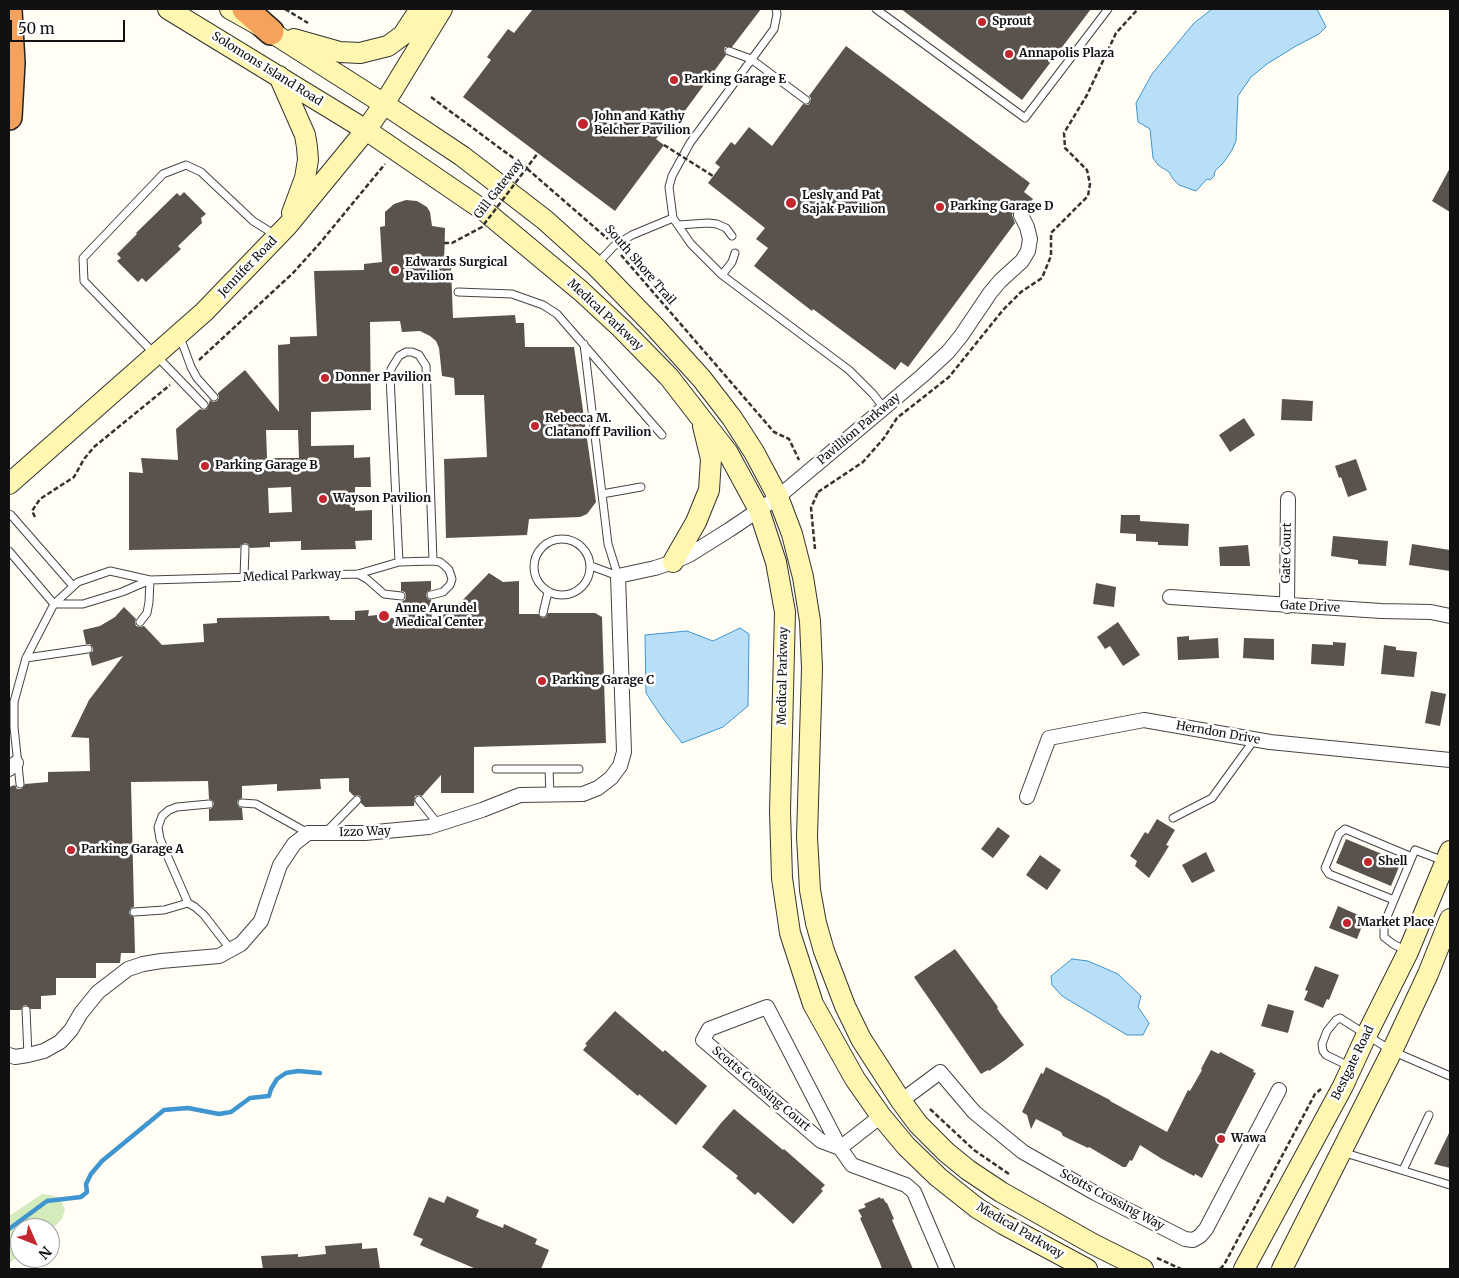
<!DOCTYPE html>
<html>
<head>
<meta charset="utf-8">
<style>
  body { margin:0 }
  #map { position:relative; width:1459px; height:1278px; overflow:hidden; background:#fffdf4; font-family:Merriweather,serif }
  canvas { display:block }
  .frame { position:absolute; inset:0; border:10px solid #111; pointer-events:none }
  .north { position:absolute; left:10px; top:1218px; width:50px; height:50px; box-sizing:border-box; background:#fff; border:1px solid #a0a0a0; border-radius:50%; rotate:134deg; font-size:14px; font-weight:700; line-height:20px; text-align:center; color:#111 }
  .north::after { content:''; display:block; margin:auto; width:18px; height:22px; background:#c3262d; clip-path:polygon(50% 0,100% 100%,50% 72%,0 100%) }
  .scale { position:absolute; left:10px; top:20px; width:115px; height:22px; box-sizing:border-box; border:2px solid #111; border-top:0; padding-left:6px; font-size:15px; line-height:18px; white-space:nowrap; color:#111; -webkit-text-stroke:4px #fff; paint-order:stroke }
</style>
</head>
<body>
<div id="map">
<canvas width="1459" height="1278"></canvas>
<div class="frame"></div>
<div class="north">N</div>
<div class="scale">50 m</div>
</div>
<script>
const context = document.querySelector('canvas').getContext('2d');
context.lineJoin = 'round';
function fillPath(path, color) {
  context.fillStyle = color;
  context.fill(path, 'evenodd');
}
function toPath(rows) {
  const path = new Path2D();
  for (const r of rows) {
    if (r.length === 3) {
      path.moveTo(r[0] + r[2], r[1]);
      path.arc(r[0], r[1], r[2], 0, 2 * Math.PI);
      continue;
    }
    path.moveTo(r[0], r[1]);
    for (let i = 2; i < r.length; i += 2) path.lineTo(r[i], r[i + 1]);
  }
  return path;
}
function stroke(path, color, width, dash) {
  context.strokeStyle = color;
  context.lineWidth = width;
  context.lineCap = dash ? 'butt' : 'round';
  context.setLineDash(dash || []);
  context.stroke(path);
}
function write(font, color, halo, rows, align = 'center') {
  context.font = font + ' Merriweather,serif';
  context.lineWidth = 5;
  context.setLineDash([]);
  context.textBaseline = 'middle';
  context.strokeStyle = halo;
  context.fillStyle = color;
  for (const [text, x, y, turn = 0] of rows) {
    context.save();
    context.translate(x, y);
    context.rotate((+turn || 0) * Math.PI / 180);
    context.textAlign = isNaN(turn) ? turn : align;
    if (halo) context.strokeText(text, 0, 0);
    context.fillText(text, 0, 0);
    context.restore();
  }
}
const green = toPath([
  [42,1194,50,1195,60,1198,65,1210,62,1219,50,1231,50,1228,20,1228,20,1254,9,1264,9,1216]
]);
const water = toPath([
  [1212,9,1317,9,1326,27,1319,34,1296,46,1267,64,1251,77,1238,96,1236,141,1232,150,1224,162,1215,171,1214,176,1210,180,1207,179,1196,191,1179,185,1173,179,1169,172,1158,165,1153,158,1150,129,1138,122,1136,103,1152,74,1194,23,1212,9],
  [740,628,749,634,748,706,723,727,682,743,662,717,646,693,645,635,687,631,713,641,740,628],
  [1072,959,1088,961,1118,974,1141,996,1138,1007,1149,1023,1143,1035,1127,1035,1062,996,1052,985,1051,976,1072,959]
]);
const stream = toPath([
  [9,1229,47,1201,81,1197,87,1192,86,1184,91,1174,102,1161,164,1110,188,1108,219,1114,231,1112,250,1098,269,1096,271,1089,277,1079,286,1073,298,1071,320,1073]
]);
const building = toPath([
  [533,9,761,9,732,47,725,47,724,51,726,55,684,112,679,109,656,139,664,145,615,211,463,97,491,60,487,57,508,29,514,33],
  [901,9,1091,9,1022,100],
  [846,46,1030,183,1024,192,1033,199,1026,208,1021,206,1014,210,1012,215,1015,223,908,367,901,362,895,370,813,309,812,311,754,266,768,248,756,239,765,228,708,183,720,167,715,163,731,142,735,145,749,127,772,146,803,104,808,105,810,103,811,98,809,96],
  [1450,168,1450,212,1432,201],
  [184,192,206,214,201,218,202,223,178,246,181,249,146,282,142,278,138,282,117,261,121,258,117,254,137,234,136,233,177,193,180,196],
  [406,200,417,201,427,207,430,212,432,226,445,228,444,268,451,268,453,318,515,315,516,323,524,323,525,347,574,347,596,502,587,514,580,517,529,519,527,535,446,538,444,459,487,457,484,395,455,395,454,378,442,376,439,348,436,341,430,336,420,331,402,332,400,321,370,322,371,410,311,412,311,446,354,445,354,458,370,457,371,487,355,487,355,511,372,510,372,540,355,541,356,549,301,550,301,541,270,542,270,547,250,548,248,544,245,543,241,545,240,548,129,550,129,472,143,473,141,458,178,460,176,429,200,409,203,410,207,409,210,400,213,402,217,401,219,398,218,393,245,370,279,412,278,345,290,344,290,337,317,336,314,271,364,270,364,264,382,262,380,227,385,226,385,212,394,204],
  [266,430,298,430,299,458,267,458],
  [291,487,292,512,269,513,268,488],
  [1282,399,1313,401,1312,421,1281,420],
  [1244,418,1255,435,1230,452,1219,435],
  [1356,459,1367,490,1348,497,1341,477,1339,478,1335,466],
  [1121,515,1140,515,1140,521,1189,524,1188,546,1158,545,1158,542,1136,541,1136,534,1120,533],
  [1333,536,1388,541,1386,566,1358,564,1358,560,1331,556],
  [1412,544,1450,550,1450,571,1409,565],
  [1248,545,1250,566,1220,566,1219,547],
  [489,573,503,582,519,581,519,614,538,614,542,618,546,617,548,613,595,613,602,617,606,743,474,747,474,793,441,793,441,775,422,796,419,795,415,796,414,806,365,807,361,803,361,797,358,795,354,796,349,791,349,778,320,779,321,789,277,791,277,784,242,786,242,798,238,800,237,803,239,807,242,808,243,820,209,821,209,809,212,808,214,804,213,801,209,799,208,781,131,782,134,907,131,908,129,912,130,915,134,917,135,953,121,953,120,963,96,963,96,978,56,978,56,995,41,996,41,1009,31,1009,26,1005,23,1006,21,1010,9,1010,9,787,15,785,17,789,21,789,25,784,48,782,48,772,90,771,89,738,71,737,89,700,123,656,92,666,89,654,93,651,93,648,90,644,86,644,83,630,100,626,115,617,124,607,136,619,135,622,136,626,140,627,144,626,162,645,204,642,203,624,217,623,217,618,329,616,330,620,355,620,355,611,369,610,368,616,377,615,377,618,402,618,402,601,405,600,406,596,405,592,401,591,401,582,431,581,431,590,427,592,426,596,428,599,431,600,432,621,455,608],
  [1096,583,1116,587,1114,607,1093,604],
  [1118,622,1140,655,1123,666,1110,646,1105,649,1097,637],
  [1189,636,1189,640,1218,638,1219,658,1178,660,1177,637],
  [1244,638,1274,639,1274,660,1243,658],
  [1333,642,1346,643,1344,666,1311,664,1312,644,1333,645],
  [1384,645,1396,647,1396,650,1417,652,1414,677,1381,674],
  [1431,691,1446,694,1440,726,1425,723],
  [1157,819,1175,830,1166,845,1169,846,1149,878,1135,866,1137,861,1130,856,1145,832,1148,834],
  [998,827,1010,836,993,858,981,849],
  [1346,839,1401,862,1391,886,1336,863],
  [1206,852,1215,871,1192,883,1182,865],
  [1040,855,1061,870,1047,890,1026,875],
  [1338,906,1365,918,1357,939,1329,928],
  [955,949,998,1007,997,1008,1000,1013,1024,1045,1005,1060,989,1071,988,1070,981,1074,914,977],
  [1315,966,1339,975,1329,1000,1327,999,1323,1008,1304,1000,1308,991,1305,990],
  [1268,1004,1294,1011,1288,1033,1261,1026],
  [615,1011,663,1052,665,1050,707,1086,676,1125,639,1094,638,1096,583,1050,587,1045,585,1044],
  [1211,1050,1219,1054,1220,1052,1254,1070,1253,1072,1256,1073,1202,1178,1195,1174,1194,1176,1162,1159,1140,1145,1132,1161,1130,1160,1126,1167,1123,1167,1089,1147,1088,1148,1063,1136,1061,1132,1036,1119,1031,1129,1027,1115,1022,1112,1041,1073,1043,1074,1046,1067,1110,1100,1110,1101,1167,1132,1188,1090,1190,1091,1202,1070,1201,1069],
  [734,1109,783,1150,784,1149,825,1185,821,1189,823,1191,793,1224,758,1192,755,1195,736,1178,738,1176,702,1147,721,1123],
  [1450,1131,1450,1168,1434,1164],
  [447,1196,479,1210,476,1217,503,1228,504,1224,537,1239,535,1244,549,1250,541,1269,476,1269,420,1245,423,1239,413,1235,429,1197,444,1203],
  [880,1197,881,1199,883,1198,886,1203,887,1203,894,1219,892,1220,913,1269,882,1269,880,1263,860,1218,862,1217,858,1210,866,1207,864,1204],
  [362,1243,362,1249,377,1248,380,1269,263,1269,261,1256,298,1254,298,1257,326,1254,325,1246]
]);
const path = toPath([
  [285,9,308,23],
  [431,97,524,166,608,239],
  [621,255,774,432,789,439,799,460],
  [199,360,293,273,320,243,385,164],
  [818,492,863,462,884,438,897,418,949,377,1003,310,1021,292,1042,278,1051,256,1051,233,1088,196,1090,184,1087,170,1065,148,1064,133,1087,95,1116,33,1138,9],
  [35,517,32,511,40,499,74,477,84,459,94,447,170,385],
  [815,549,811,508,818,492],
  [930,1109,974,1150,1009,1174],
  [1157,1258,1181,1269],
  [1220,1269,1224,1265,1315,1094,1321,1089]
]);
const service = toPath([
  [776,9,777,14,774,29,690,143,672,176,669,187,673,218,691,244,722,275,849,370,873,394,884,408],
  [876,9,1025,118,1108,9],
  [729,51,751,59,806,100],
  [678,225,708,223,717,224,726,228,732,236],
  [596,265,614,246,632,235,673,218],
  [722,275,732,262,735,253],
  [458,292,512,294,543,305,557,314,662,435],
  [180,337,191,367,197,378,214,397],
  [584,344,608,544,618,576],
  [204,405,84,281,83,258,163,174,186,165,201,172,253,221,277,236],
  [602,494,641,487],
  [9,514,11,515,73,586],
  [562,567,28],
  [9,551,54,604,83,604,122,592,150,580],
  [399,562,390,376,391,369,399,356,406,352,412,352,419,355,426,366,433,561],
  [591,566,618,576],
  [358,574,367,579,384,594,401,596],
  [244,577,245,548],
  [543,613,548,592],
  [140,622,147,613,149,602,150,580],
  [26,658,88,649],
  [496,769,579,769],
  [549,769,550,795],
  [20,784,14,727,14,702,26,658,54,604,78,582,110,571,150,580,358,574,399,562,433,561,440,562,445,566,449,570,452,579,450,585,443,592,431,595],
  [419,800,438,824],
  [242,803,256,804,308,833],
  [1173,818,1212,798,1254,740],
  [326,832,357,800],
  [1394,900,1329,874,1325,868,1339,834,1345,829,1412,857],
  [188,903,160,839,158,827,162,816,169,810,177,807,209,804],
  [134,912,164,910,188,903,195,907,204,915,231,950],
  [1407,951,1393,944,1384,937,1384,924,1415,850,1444,861],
  [26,1010,28,1055],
  [1351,1067,1326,1055,1323,1051,1322,1044,1327,1031,1336,1020,1340,1018,1392,1051,1450,1076],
  [1342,1152,1450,1185],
  [1403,1170,1429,1115]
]);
const minor = toPath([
  [1170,597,1381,611,1431,612,1450,616],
  [1287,606,1288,499],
  [9,769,16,763],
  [1027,797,1049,738,1144,720,1270,742,1450,760],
  [9,1055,15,1057,28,1055,44,1051,60,1042,71,1030,81,1013,98,992,128,969,143,964,161,961,219,956,241,944,261,921,280,865,294,844,308,833,365,833,429,827,482,810,520,795,583,794,598,788,611,778,620,766,624,752,618,576,655,568,673,562,689,555,729,530,778,497,922,376,948,352,961,336,990,293,1000,281,1022,261,1028,251,1030,239,1027,227,1021,215],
  [901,1101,940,1072,974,1112,1023,1152,1095,1193,1185,1239,1193,1240,1200,1236,1206,1229,1279,1090],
  [881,1116,840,1148,821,1141,703,1040,709,1029,767,1007,840,1148,852,1165,906,1185,914,1192,947,1269]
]);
const secondary = toPath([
  [168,9,366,130,486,212,581,291,621,328,669,377,728,453,759,510,776,562,785,612,780,811,782,878,790,933,813,1004,855,1079,881,1116,906,1146,938,1177,977,1208,1003,1224,1087,1269],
  [230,9,271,32,384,104,462,156,545,220,596,266,655,327,702,379,732,418,754,452,778,497,792,534,803,577,810,621,812,668,807,837,810,890,816,923,824,951,845,1006,861,1039,901,1101,918,1124,946,1152,968,1170,1001,1192,1093,1244,1143,1269],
  [294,39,340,52,360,53,388,46,403,35,420,9],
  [279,76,305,135,307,147,308,160,305,178,292,213],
  [9,484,204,312,288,225,366,130,384,104,442,9],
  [673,562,696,522,709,490,711,459,703,426],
  [1244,1269,1343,1086,1366,1036,1408,952,1450,851],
  [1282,1269,1392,1051,1428,974,1450,919]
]);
const motorway = toPath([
  [245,9,271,32],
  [9,10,12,63,9,117]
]);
const pathBridge = toPath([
  [664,145,713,176],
  [444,243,452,243,482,227,538,153]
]);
const markers = [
  [982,22,5,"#c3262d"],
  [1009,54,5,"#c3262d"],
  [674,80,5,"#c3262d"],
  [583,124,6,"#c3262d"],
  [791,203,6,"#c3262d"],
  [940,207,5,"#c3262d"],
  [395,270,5,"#c3262d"],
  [325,378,5,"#c3262d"],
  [535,426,5,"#c3262d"],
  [205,466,5,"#c3262d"],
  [323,499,5,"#c3262d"],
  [384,616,6,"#c3262d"],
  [542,681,5,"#c3262d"],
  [71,850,5,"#c3262d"],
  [1368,862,5,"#c3262d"],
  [1347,923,5,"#c3262d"],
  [1221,1139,5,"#c3262d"]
];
const poiNames = [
  ["Sprout",992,22],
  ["Annapolis Plaza",1019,54],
  ["Parking Garage E",684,80],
  ["John and Kathy",594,117],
  ["Belcher Pavilion",594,131],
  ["Lesly and Pat",802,196],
  ["Sajak Pavilion",802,210],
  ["Parking Garage D",950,207],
  ["Edwards Surgical",405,263],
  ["Pavilion",405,277],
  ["Donner Pavilion",335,378],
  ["Rebecca M.",545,419],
  ["Clatanoff Pavilion",545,433],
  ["Parking Garage B",215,466],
  ["Wayson Pavilion",333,499],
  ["Anne Arundel",395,609],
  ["Medical Center",395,623],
  ["Parking Garage C",552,681],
  ["Parking Garage A",81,850],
  ["Shell",1378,862],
  ["Market Place",1357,923],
  ["Wawa",1231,1139]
];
const streetNames = [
  ["Solomons Island Road",267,69,32],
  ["Gill Gateway",499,189,-52],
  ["South Shore Trail",640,265,49],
  ["Jennifer Road",248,267,-46],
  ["Medical Parkway",605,315,43],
  ["Pavillion Parkway",859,429,-40],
  ["Gate Court",1287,553,-89],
  ["Medical Parkway",292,576,-2],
  ["Gate Drive",1310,607,3],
  ["Medical Parkway",783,676,-89],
  ["Herndon Drive",1218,733,10],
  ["Izzo Way",365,832,-2],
  ["Bestgate Road",1353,1063,-64],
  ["Scotts Crossing Court",761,1089,40],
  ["Scotts Crossing Way",1112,1200,28],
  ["Medical Parkway",1020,1231,30]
];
fillPath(green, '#d4ebbc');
fillPath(water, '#b8dff7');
stroke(water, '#3e95cf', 1);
stroke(stream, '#3e95cf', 4.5);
fillPath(building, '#5a524d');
stroke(service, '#444', 9);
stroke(minor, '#444', 16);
stroke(secondary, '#333', 22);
stroke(motorway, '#222', 28);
stroke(path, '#333', 2.5, [5, 2.5]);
stroke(service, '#fff', 7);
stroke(minor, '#fff', 14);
stroke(secondary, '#fff7af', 20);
stroke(motorway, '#f5a35c', 25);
stroke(pathBridge, '#333', 2.5, [5, 2.5]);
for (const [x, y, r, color] of markers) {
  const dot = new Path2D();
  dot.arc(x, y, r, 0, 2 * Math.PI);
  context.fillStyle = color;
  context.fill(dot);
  stroke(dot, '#fff', 2);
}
write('bold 12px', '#111', '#fff', poiNames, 'left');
write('12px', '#111', '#fff', streetNames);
</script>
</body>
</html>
